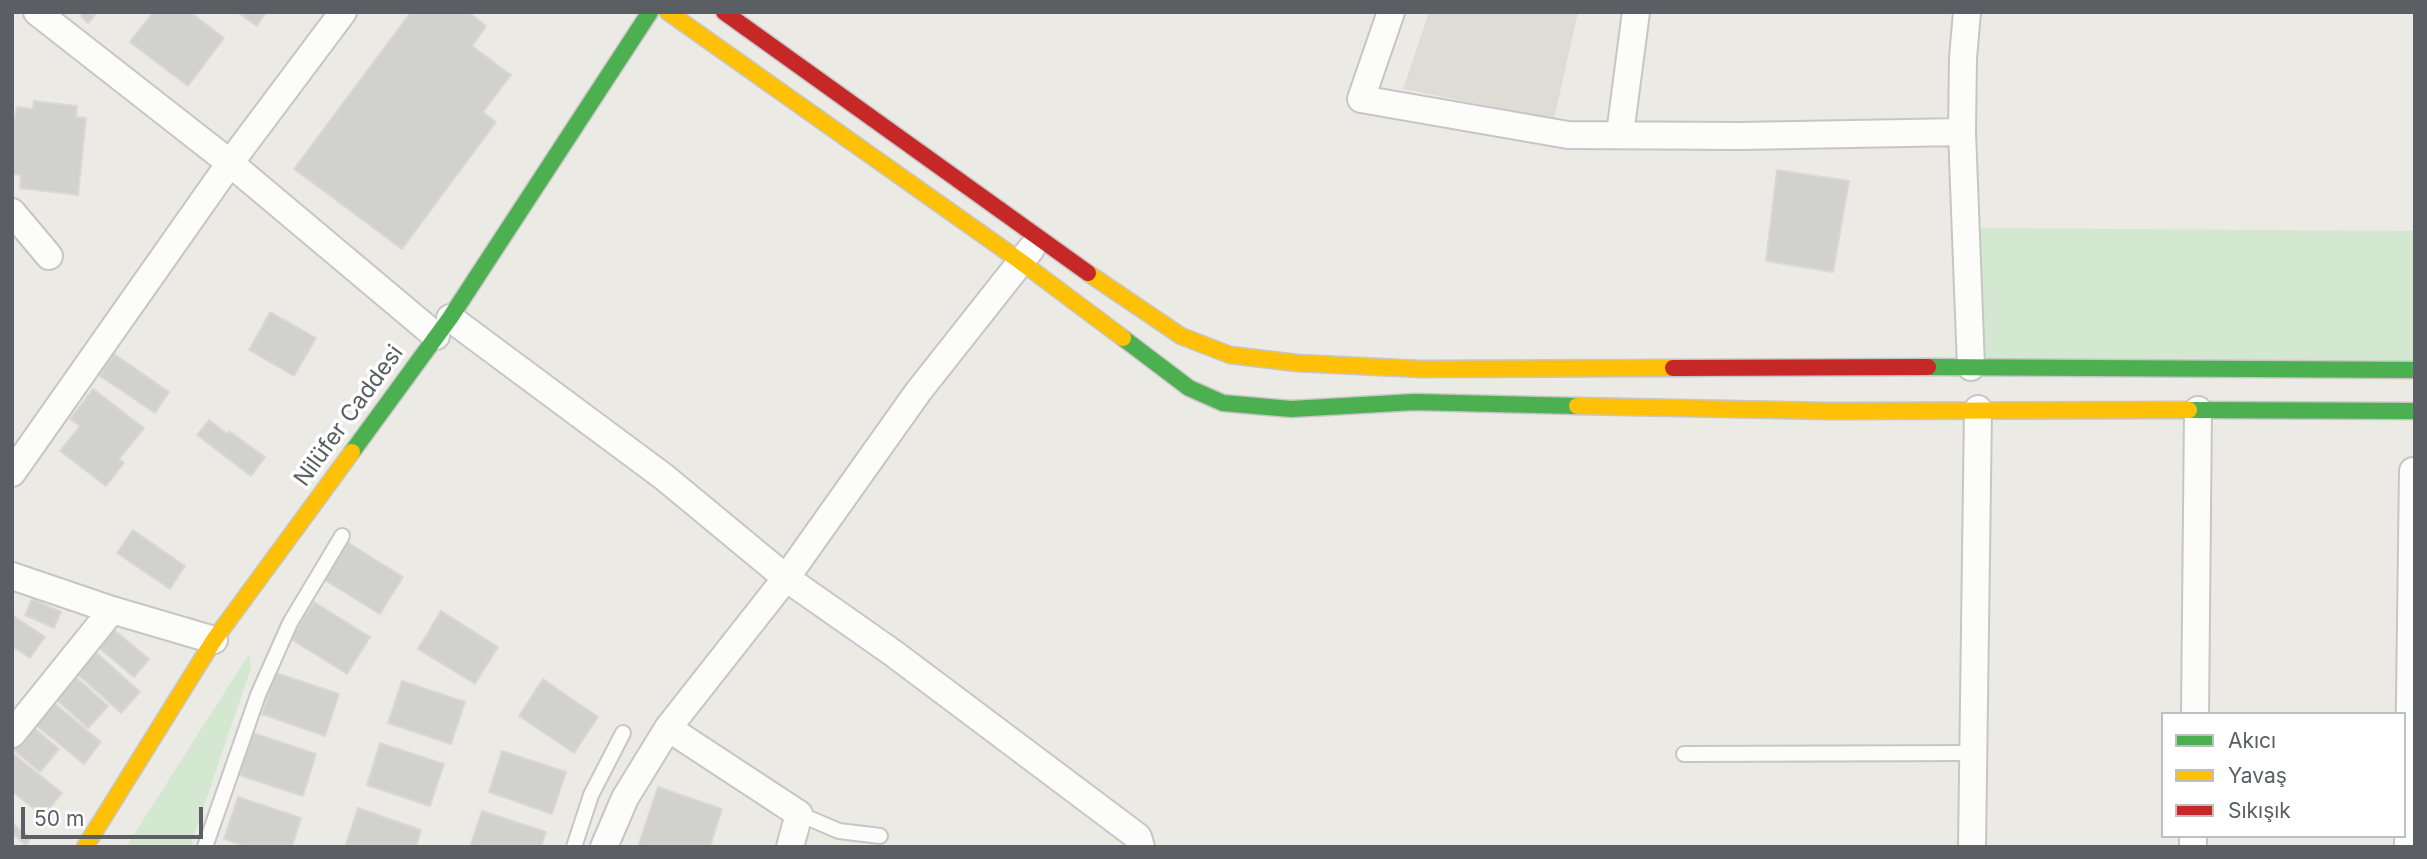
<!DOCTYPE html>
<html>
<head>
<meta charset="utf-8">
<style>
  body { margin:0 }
  #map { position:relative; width:2427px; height:859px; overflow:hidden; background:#ebeae5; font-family:Inter,sans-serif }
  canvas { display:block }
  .frame { position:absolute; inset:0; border:14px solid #5b5e63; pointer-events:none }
  .legend { position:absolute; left:2161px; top:712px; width:245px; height:126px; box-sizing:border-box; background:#fff; border:2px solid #bdbfc1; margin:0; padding:9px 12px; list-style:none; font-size:21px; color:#5b5e63 }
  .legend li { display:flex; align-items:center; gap:14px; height:35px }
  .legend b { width:35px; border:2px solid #bdbfc1 }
  .scale { position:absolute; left:21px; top:807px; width:182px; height:32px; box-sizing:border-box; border:4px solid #5b5e63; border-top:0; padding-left:9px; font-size:21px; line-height:24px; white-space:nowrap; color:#5b5e63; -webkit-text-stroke:5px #fff; paint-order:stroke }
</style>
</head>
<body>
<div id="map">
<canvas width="2427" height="859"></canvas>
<div class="frame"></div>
<ul class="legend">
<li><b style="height:9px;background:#4caf50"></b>Akıcı</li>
<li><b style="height:9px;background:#ffc107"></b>Yavaş</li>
<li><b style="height:9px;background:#c62828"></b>Sıkışık</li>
</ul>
<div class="scale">50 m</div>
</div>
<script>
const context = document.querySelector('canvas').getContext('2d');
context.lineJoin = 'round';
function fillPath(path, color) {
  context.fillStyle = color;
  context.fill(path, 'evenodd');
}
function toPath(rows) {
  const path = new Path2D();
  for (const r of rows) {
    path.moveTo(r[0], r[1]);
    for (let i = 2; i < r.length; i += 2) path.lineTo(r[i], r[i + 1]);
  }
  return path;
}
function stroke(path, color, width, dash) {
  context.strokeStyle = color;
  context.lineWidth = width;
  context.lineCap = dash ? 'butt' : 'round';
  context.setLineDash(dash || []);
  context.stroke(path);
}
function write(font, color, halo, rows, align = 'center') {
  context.font = font + ' Inter,sans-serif';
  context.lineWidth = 7;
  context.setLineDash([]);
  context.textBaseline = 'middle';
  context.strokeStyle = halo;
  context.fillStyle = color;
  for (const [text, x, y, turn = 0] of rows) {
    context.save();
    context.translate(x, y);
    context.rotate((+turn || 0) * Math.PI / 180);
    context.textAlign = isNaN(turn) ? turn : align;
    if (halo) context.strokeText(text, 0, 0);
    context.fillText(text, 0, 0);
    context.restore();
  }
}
const education = toPath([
  [1429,12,1578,12,1554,119,1403,89]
]);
const green = toPath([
  [1966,228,2415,231,2415,368,1971,367],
  [249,654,251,668,190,847,126,847]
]);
const building = toPath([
  [84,12,95,15,88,23,81,16,84,12],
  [153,12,190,12,224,38,188,86,130,42,153,12],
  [237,12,266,12,257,26,237,12],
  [411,12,468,12,486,26,472,46,511,75,483,112,496,122,402,249,294,169,411,12],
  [34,101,77,106,76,117,86,118,78,195,20,188,21,175,12,174,12,133,17,107,33,109,34,101],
  [1777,170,1849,181,1833,272,1766,261,1777,170],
  [270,312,316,338,294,376,249,350,270,312],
  [114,354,169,392,155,413,100,376,114,354],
  [93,389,144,428,119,459,124,463,106,486,60,451,80,426,70,419,93,389],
  [209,420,227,434,229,431,265,457,251,476,197,435,209,420],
  [133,530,185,566,170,589,117,553,133,530],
  [347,542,403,577,380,614,323,579,347,542],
  [32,599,61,612,54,628,25,615,32,599],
  [314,602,370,637,347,674,291,639,314,602],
  [441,611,498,647,475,684,418,649,441,611],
  [12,615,45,637,30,658,12,646,12,615],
  [108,625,149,659,134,677,93,643,108,625],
  [90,647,140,692,121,713,71,668,90,647],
  [69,671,108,706,88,728,49,693,69,671],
  [276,673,339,694,325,736,262,714,276,673],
  [543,679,598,717,574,753,519,716,543,679],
  [402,681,465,702,451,744,388,723,402,681],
  [49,699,101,742,84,764,31,721,49,699],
  [28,723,59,749,40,772,12,748,12,741,28,723],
  [253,733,316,754,303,796,239,775,253,733],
  [380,743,444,764,430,806,367,785,380,743],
  [502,751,566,772,552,814,489,792,502,751],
  [12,753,62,793,43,816,12,791,12,753],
  [658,787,722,809,710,847,638,847,658,787],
  [238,797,301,818,292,847,248,847,224,839,238,797],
  [358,808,421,830,416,847,345,847,358,808],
  [482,811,546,832,541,847,470,847,482,811],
  [12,823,31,838,26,845,12,834,12,823]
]);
const lane = toPath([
  [1684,754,1973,753],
  [799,814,839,831,880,836],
  [205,847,258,695,290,623,342,536],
  [574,847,591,795,623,733]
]);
const street = toPath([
  [37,12,230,163,436,336],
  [1391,12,1361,99,1568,135,1740,136,1962,132],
  [1967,12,1963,58,1962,132,1971,367],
  [1620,134,1636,12],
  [12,212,49,256],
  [450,318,664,477,786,578,893,653,1138,837,1141,847],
  [12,473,230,163,343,12],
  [12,576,112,610,214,640],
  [2195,714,2198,410],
  [668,728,799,814,790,847],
  [12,734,112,610],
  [604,847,625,798,668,728,786,578,918,392,1031,249],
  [1972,847,1978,409],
  [2193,847,2193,836],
  [2408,847,2413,471]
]);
const fast = toPath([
  [1123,338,1189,388,1223,403,1291,409,1415,402,1577,406],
  [1928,367,2415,370],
  [2189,410,2415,411],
  [352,452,450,318,650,12]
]);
const slow = toPath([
  [668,12,1020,261,1123,338],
  [1088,273,1181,336,1230,355,1297,363,1420,369,1673,368],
  [1577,406,1829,411,2189,410],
  [85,847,214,640,352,452]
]);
const jam = toPath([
  [724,12,1088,273],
  [1673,368,1928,367]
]);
const streetNames = [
  ["Nilüfer Caddesi",349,416,-54]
];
fillPath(education, '#dedcd5');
fillPath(green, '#d3e7d1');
fillPath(building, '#d1d1ce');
stroke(building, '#dad8d4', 2);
stroke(lane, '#c6c6c6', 18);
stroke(street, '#c6c6c6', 30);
stroke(fast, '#c6c6c6', 19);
stroke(slow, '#c6c6c6', 19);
stroke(jam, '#c6c6c6', 19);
stroke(lane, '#fcfcfb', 14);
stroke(street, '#fcfcfb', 26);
stroke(fast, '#4caf50', 16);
stroke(slow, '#ffc107', 16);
stroke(jam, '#c62828', 16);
write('23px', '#5b5e63', '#fff', streetNames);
</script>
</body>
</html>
